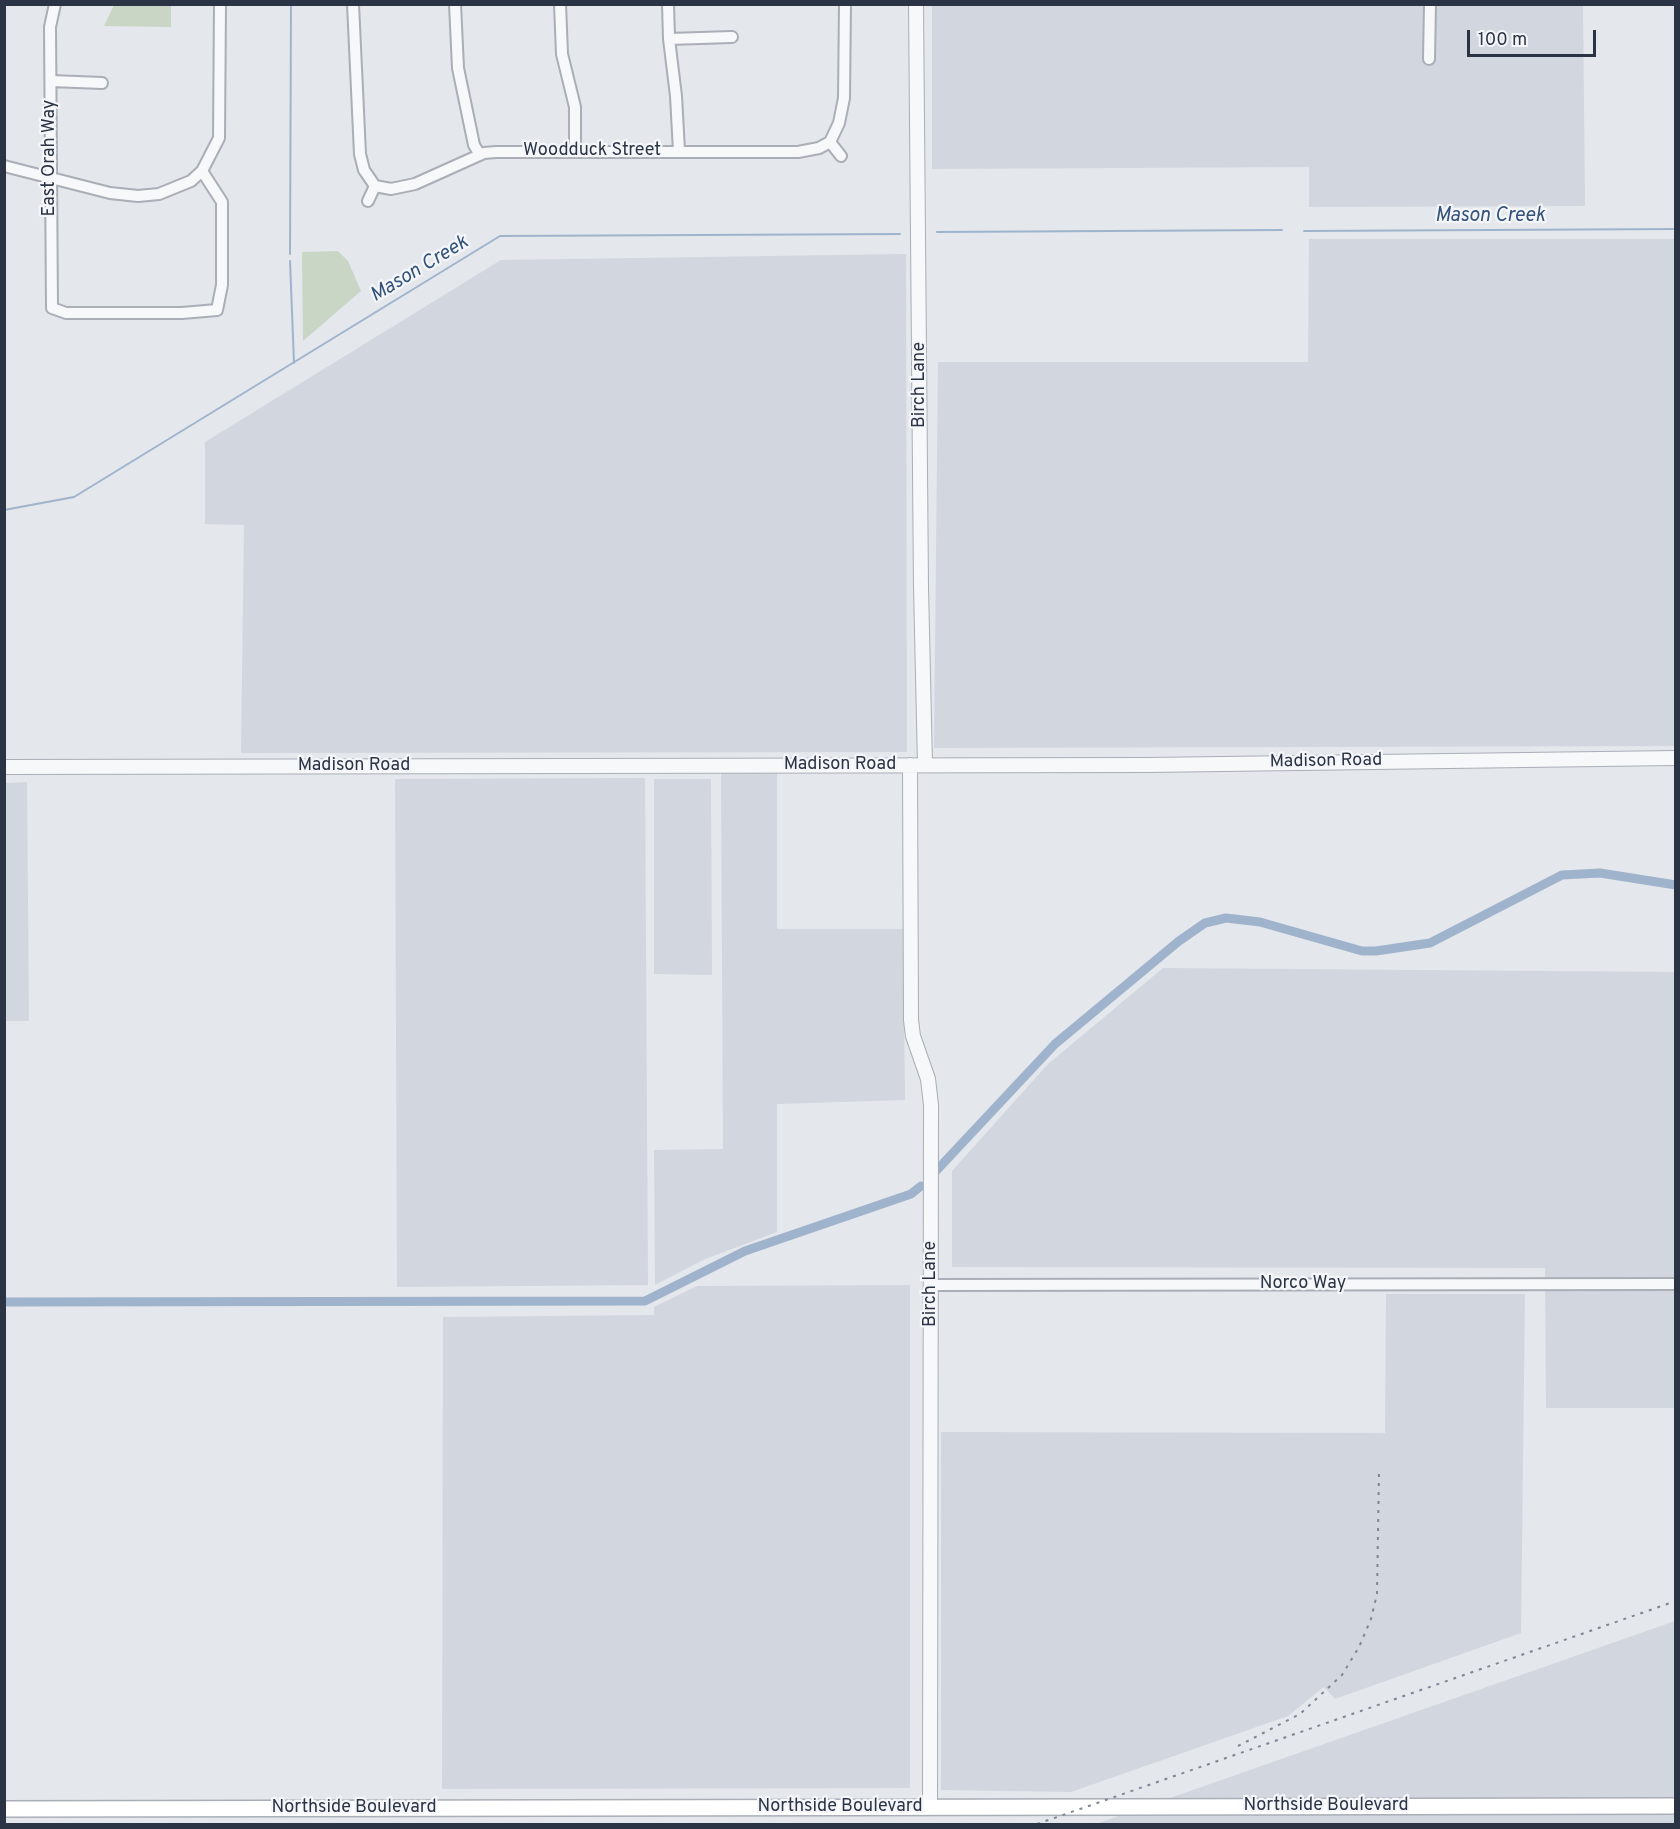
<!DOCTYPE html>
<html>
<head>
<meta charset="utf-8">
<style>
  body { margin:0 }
  #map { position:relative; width:1680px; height:1829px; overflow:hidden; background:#e4e7ec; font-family:Overpass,sans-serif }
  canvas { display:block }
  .frame { position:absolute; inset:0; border:6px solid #2b3445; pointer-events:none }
  .scale { position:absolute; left:1467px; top:30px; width:129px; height:27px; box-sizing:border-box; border:3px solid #2b3445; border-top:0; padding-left:8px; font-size:18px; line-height:21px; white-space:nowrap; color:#2b3445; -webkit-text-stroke:4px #f4f6f9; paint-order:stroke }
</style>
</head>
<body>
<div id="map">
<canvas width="1680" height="1829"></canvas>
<div class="frame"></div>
<div class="scale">100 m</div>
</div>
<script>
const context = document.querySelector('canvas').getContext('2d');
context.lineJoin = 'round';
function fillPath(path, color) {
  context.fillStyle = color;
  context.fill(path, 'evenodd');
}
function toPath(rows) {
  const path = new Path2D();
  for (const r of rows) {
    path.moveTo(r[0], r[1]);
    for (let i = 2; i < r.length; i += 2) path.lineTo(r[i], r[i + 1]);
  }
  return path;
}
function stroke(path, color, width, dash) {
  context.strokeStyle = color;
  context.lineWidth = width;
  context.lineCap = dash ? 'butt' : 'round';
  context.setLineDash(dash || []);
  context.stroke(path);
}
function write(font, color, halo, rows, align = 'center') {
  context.font = font + ' Overpass,sans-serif';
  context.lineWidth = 4.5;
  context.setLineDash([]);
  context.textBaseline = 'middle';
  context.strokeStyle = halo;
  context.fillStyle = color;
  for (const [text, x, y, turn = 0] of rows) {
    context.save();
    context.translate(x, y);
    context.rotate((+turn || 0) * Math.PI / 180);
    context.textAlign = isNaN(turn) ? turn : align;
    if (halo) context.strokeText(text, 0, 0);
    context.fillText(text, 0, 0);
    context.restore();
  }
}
const built = toPath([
  [932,5,1583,5,1585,206,1309,207,1309,167,932,169],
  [1309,239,1675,239,1675,746,934,748,938,362,1308,362],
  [906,254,907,752,241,753,244,525,205,524,205,442,501,260],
  [721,773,777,773,777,929,903,929,905,1100,777,1104,777,1232,705,1259,655,1285,654,1150,723,1149],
  [645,778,648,1285,397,1287,395,779],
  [654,779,711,779,712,975,654,974],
  [27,782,29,1021,5,1021,5,783],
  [1163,968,1675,972,1675,1408,1546,1408,1545,1268,952,1267,952,1171,1048,1064],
  [910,1285,910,1788,442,1789,443,1317,654,1315,654,1307,697,1286],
  [1386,1294,1525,1294,1521,1633,1335,1699,1324,1687,1288,1716,1071,1792,941,1790,941,1432,1385,1433],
  [1675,1621,1675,1824,1096,1824,1618,1641]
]);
const green = toPath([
  [114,5,171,5,171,27,104,26],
  [338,251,348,261,361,291,303,341,302,252]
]);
const stream = toPath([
  [1304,231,1676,229],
  [937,232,1282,230],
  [290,254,291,4],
  [290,261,294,363],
  [4,510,74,497,500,236,900,234]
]);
const canal = toPath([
  [936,1171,1055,1044,1179,941,1205,923,1226,918,1260,922,1362,951,1376,951,1430,943,1562,875,1600,873,1676,885],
  [4,1302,645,1301,745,1251,911,1194,921,1186]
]);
const minor = toPath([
  [55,4,50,27,52,308,66,313,182,313,217,310,222,285,222,202,202,171],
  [353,4,360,154,364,170,375,186],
  [455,4,458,68,474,145,480,155],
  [560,4,562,54,575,107,575,150],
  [668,4,669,39,676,96,679,151],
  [669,39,732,37],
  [1429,59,1430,4],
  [51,81,102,83],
  [830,142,839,123,844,98,845,4],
  [830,142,841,156],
  [4,166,110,193,138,196,159,194,191,181,202,171,219,138,220,4],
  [375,186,391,189,415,184,484,153,496,152,798,152,819,148,830,142],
  [368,201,375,186],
  [931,1285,1676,1284]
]);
const tertiary = toPath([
  [916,4,921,587,925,765],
  [910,765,911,1020,913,1036,928,1079,931,1105,930,1807],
  [4,767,1147,765,1676,758]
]);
const secondary = toPath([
  [4,1809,1676,1806]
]);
const rail = toPath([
  [1238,1746,1300,1714,1342,1675,1359,1647,1371,1619,1377,1594,1379,1470],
  [1037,1824,1676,1601]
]);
const streetNames = [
  ["Woodduck Street",592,151],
  ["East Orah Way",50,158,-90],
  ["Birch Lane",920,385,-90],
  ["Madison Road",1326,762,-1],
  ["Madison Road",840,765],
  ["Madison Road",354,766],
  ["Birch Lane",931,1284,-90],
  ["Norco Way",1303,1284],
  ["Northside Boulevard",1326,1806],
  ["Northside Boulevard",840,1807],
  ["Northside Boulevard",354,1808]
];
const waterNames = [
  ["Mason Creek",1490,217],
  ["Mason Creek",420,270,-31]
];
fillPath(built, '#d2d6de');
fillPath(green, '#c9d6c5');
stroke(stream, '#9fb4cc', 2);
stroke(canal, '#9fb4cc', 9);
stroke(minor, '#a9aeb7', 14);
stroke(tertiary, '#a9aeb7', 16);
stroke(secondary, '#a9aeb7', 18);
stroke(minor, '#f7f8fa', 10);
stroke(tertiary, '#f7f8fa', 14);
stroke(secondary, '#fff', 15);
stroke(rail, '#7d8696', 2, [3, 6]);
write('18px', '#2b3445', '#f4f6f9', streetNames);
write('italic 20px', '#34527a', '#f4f6f9', waterNames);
</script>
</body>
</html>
